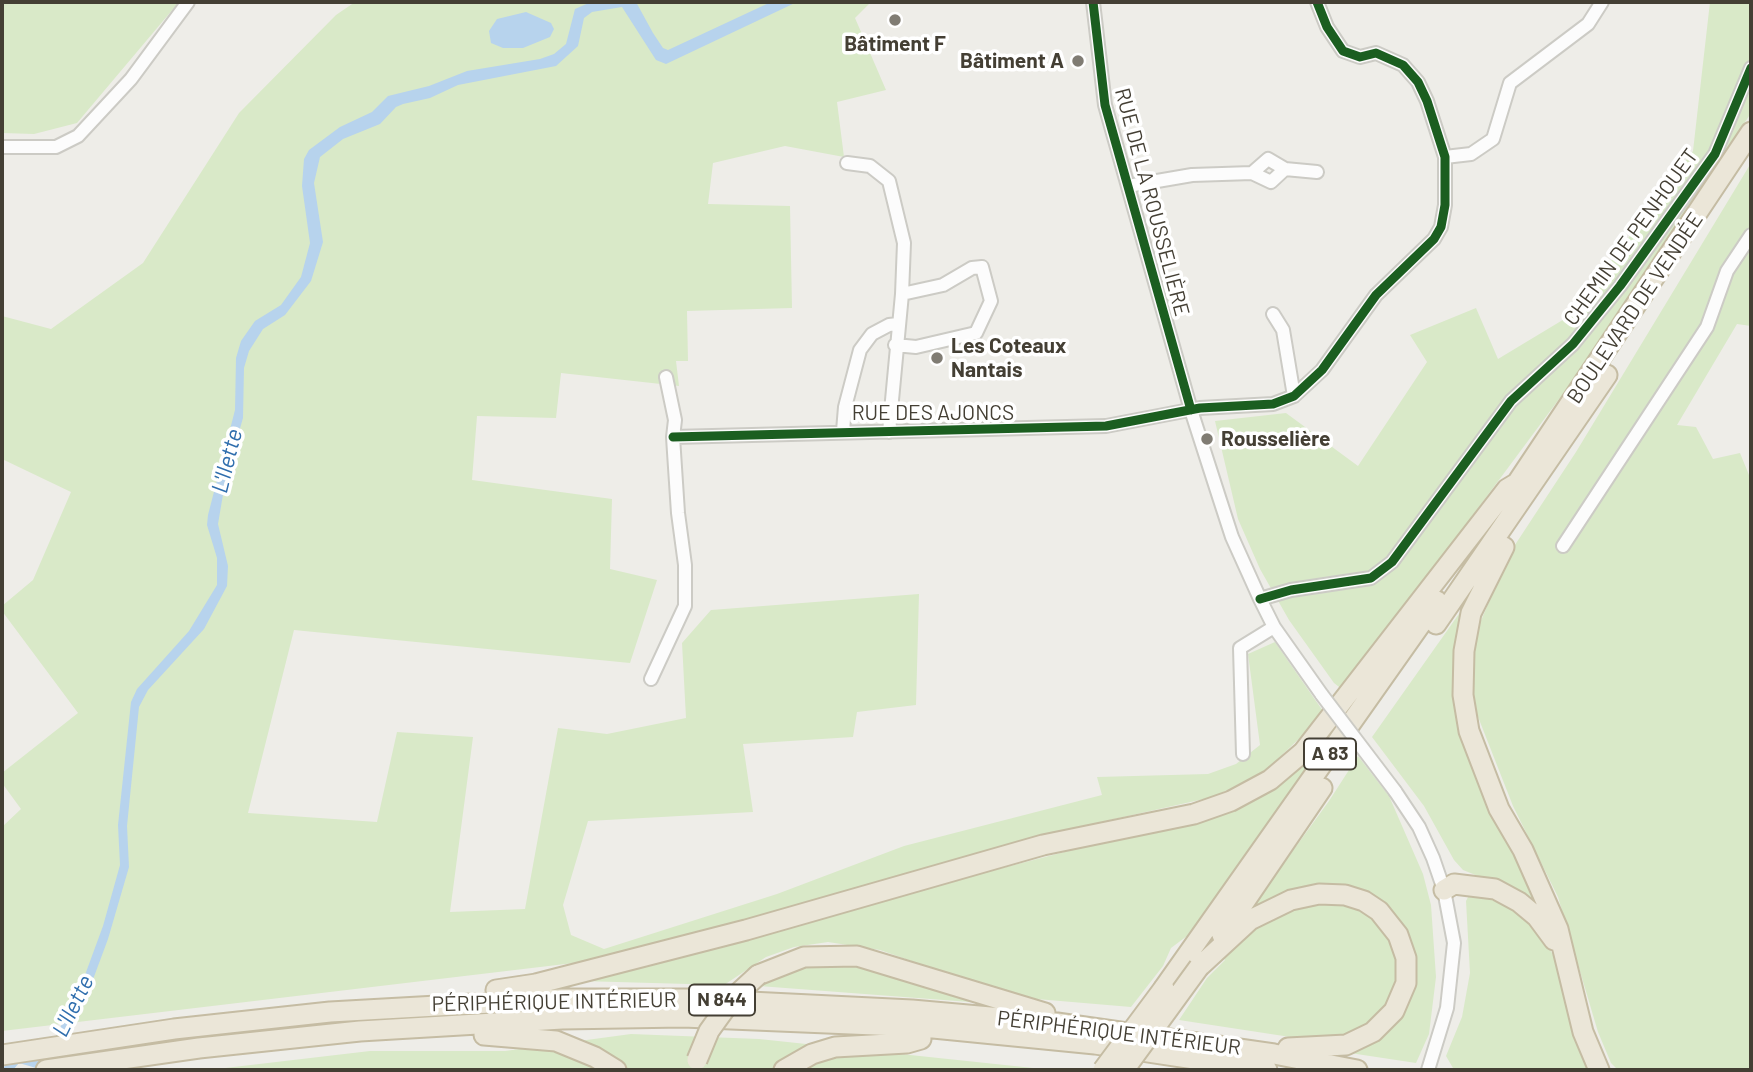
<!DOCTYPE html>
<html>
<head>
<meta charset="utf-8">
<style>
  body { margin:0 }
  #map { position:relative; width:1753px; height:1072px; overflow:hidden; background:#eeede8; font-family:Barlow,sans-serif }
  canvas { display:block }
  .frame { position:absolute; inset:0; border:4px solid #443f34; pointer-events:none }
</style>
</head>
<body>
<div id="map">
<canvas width="1753" height="1072"></canvas>
<div class="frame"></div>
</div>
<script>
const context = document.querySelector('canvas').getContext('2d');
context.lineJoin = 'round';
function fillPath(path, color) {
  context.fillStyle = color;
  context.fill(path, 'evenodd');
}
function toPath(rows) {
  const path = new Path2D();
  for (const r of rows) {
    path.moveTo(r[0], r[1]);
    for (let i = 2; i < r.length; i += 2) path.lineTo(r[i], r[i + 1]);
  }
  return path;
}
function stroke(path, color, width, dash) {
  context.strokeStyle = color;
  context.lineWidth = width;
  context.lineCap = dash ? 'butt' : 'round';
  context.setLineDash(dash || []);
  context.stroke(path);
}
function write(font, color, halo, rows, align = 'center') {
  context.font = font + ' Barlow,sans-serif';
  context.lineWidth = 7;
  context.setLineDash([]);
  context.textBaseline = 'middle';
  context.strokeStyle = halo;
  context.fillStyle = color;
  for (const [text, x, y, turn = 0] of rows) {
    context.save();
    context.translate(x, y);
    context.rotate((+turn || 0) * Math.PI / 180);
    context.textAlign = isNaN(turn) ? turn : align;
    if (halo) context.strokeText(text, 0, 0);
    context.fillText(text, 0, 0);
    context.restore();
  }
}
const green = toPath([
  [2,2,179,2,77,123,34,134,2,133],
  [355,2,871,2,855,18,886,90,837,102,844,157,785,146,713,163,708,204,790,206,792,308,687,311,688,361,676,361,679,386,561,373,556,418,477,416,472,480,612,499,610,569,657,580,630,663,294,630,248,813,377,822,397,732,473,737,450,912,525,909,558,728,607,734,686,718,682,643,711,610,919,594,916,705,857,712,853,737,743,744,753,812,588,821,563,905,571,935,604,949,777,894,904,846,1102,795,1097,777,1208,774,1236,764,1260,745,1248,654,1275,642,1325,714,1264,772,1213,797,1065,830,599,960,2,1031,2,827,21,809,2,783,2,773,78,713,2,611,2,606,33,580,71,492,2,459,2,316,51,329,143,263,239,113,336,15],
  [1710,2,1751,2,1751,113,1594,352,1343,690,1334,683,1289,620,1260,569,1238,519,1215,421,1286,413,1358,466,1427,362,1410,335,1476,308,1498,359,1571,315,1693,151],
  [1751,163,1751,326,1737,324,1677,425,1696,427,1713,459,1740,453,1751,480,1751,1070,1618,1070,1611,1063,1598,1032,1558,897,1513,806,1473,704,1475,635,1509,554,1576,452],
  [1461,611,1455,690,1541,908,1503,886,1463,870,1454,860,1424,806,1372,737],
  [1333,730,1335,731,1187,936,1171,948,1163,966,1131,1007,1013,997,880,950,828,942,794,947,766,957,724,985,581,981,983,873,1115,839,1210,819,1269,792,1306,762],
  [1358,756,1389,796,1423,874,1431,905,1436,977,1429,1034,1416,1063,1350,1053,1379,1040,1397,1020,1416,981,1411,951,1399,924,1320,887,1252,907,1329,801],
  [1476,893,1505,903,1541,932,1557,963,1594,1070,1453,1068,1446,1056,1462,1017,1470,973,1466,901,1469,895],
  [1334,902,1372,914,1386,930,1402,968,1382,1016,1360,1032,1323,1042,1179,1020,1207,978,1225,960,1222,956,1253,928,1301,905],
  [817,961,845,961,969,997,970,1002,759,986,785,970],
  [631,1034,759,1039,1052,1070,208,1070,370,1051,505,1051]
]);
const water = toPath([
  [591,2,636,2,653,33,663,48,668,50,771,2,797,2,666,64,656,60,622,7,592,12,584,18,578,46,556,66,458,85,430,98,403,104,396,107,380,124,343,139,320,157,314,183,323,242,311,281,285,315,263,329,249,351,244,368,243,418,226,477,218,524,228,566,227,586,204,629,148,690,139,707,127,826,129,867,108,939,82,1009,45,1067,36,1068,19,1063,13,1070,2,1070,15,1052,53,1041,78,994,103,926,120,865,118,825,131,702,137,689,189,631,217,585,217,558,207,525,208,515,235,410,236,358,241,341,255,321,281,305,301,277,310,243,302,186,304,159,309,150,340,127,372,112,388,96,429,86,467,71,540,59,554,54,566,44,575,9],
  [526,12,551,23,554,29,550,37,523,48,503,48,491,43,489,31,497,19]
]);
const minor = toPath([
  [1093,2,1105,105,1191,410,1219,497,1232,537,1260,599,1274,627,1322,695],
  [2,147,56,147,78,136,131,79,188,2],
  [1445,157,1471,154,1493,139,1510,83,1588,24,1602,2],
  [847,163,870,166,889,181,904,243,902,294,889,432],
  [1252,173,1268,159,1285,169],
  [1128,186,1192,175,1252,173,1271,182,1285,169,1317,172],
  [1273,314,1283,330,1294,396],
  [895,345,916,347,976,333,991,301,982,267,972,268,943,285,902,294],
  [843,431,845,407,860,350,872,334,889,325,898,324],
  [673,437,1106,426,1200,408,1273,404,1294,396,1322,370,1376,295,1434,239,1441,227,1445,205,1445,157,1427,101,1418,82,1403,65,1376,53,1360,57,1343,51,1327,27,1317,2],
  [1563,546,1707,327,1727,271,1751,235],
  [1260,599,1291,590,1371,578,1392,562,1511,401,1573,344,1620,286,1715,154,1751,68],
  [651,679,685,606,685,565,678,513,673,437,675,420,666,377],
  [1243,754,1240,648,1274,627],
  [1395,791,1419,827,1433,858,1444,890,1454,943,1447,1008,1428,1070]
]);
const highway = toPath([
  [1511,492,1751,132],
  [1504,547,1471,613,1464,651,1463,695,1469,731,1499,809,1523,850,1558,929,1583,1032,1599,1070],
  [1436,624,1607,375],
  [1444,890,1454,884,1495,889,1519,902,1537,917,1554,940],
  [1222,935,1322,788],
  [1199,967,1250,920,1291,900,1319,894,1345,895,1364,901,1379,911,1398,935,1406,958,1406,983,1394,1011,1373,1032,1346,1045,1288,1048],
  [758,975,804,957,857,956,1045,1013],
  [1164,988,1437,601],
  [496,990,536,984,746,930,1043,845,1194,814,1231,801,1270,780,1303,752,1507,489,1517,483],
  [484,1035,556,1041,595,1057,616,1070],
  [2,1055,174,1029,330,1012,562,999,689,999,912,1010,1057,1023,1274,1054,1357,1070],
  [46,1070,199,1048,360,1031,562,1019,683,1017,923,1027,1095,1044,1267,1070],
  [784,1070,812,1054,835,1047,907,1043,921,1039]
]);
const minorBridge = toPath([
  [1322,695,1395,791]
]);
const highwayBridge = toPath([
  [697,1060,709,1031,732,999,758,975],
  [1103,1070,1164,988],
  [1124,1070,1199,967]
]);
const cycleway = toPath([
  [1093,2,1105,105,1191,410],
  [673,437,1106,426,1200,408,1273,404,1294,396,1322,370,1376,295,1434,239,1441,227,1445,205,1445,157,1427,101,1418,82,1403,65,1376,53,1360,57,1343,51,1327,27,1317,2],
  [1260,599,1291,590,1371,578,1392,562,1511,401,1573,344,1620,286,1715,154,1751,68]
]);
const markers = [
  [895,20,7,"#807c73"],
  [1078,61,7,"#807c73"],
  [937,358,7,"#807c73"],
  [1207,439,7,"#807c73"]
];
const shields = [
  [1330,754,52],
  [722,1000,66]
];
const shieldNames = [
  ["A 83",1330,754],
  ["N 844",722,1000]
];
const poiNames = [
  ["Bâtiment F",895,44,"center"],
  ["Bâtiment A",1064,61,"right"],
  ["Les Coteaux",951,346],
  ["Nantais",951,370],
  ["Rousselière",1221,439]
];
const streetNames = [
  ["RUE DE LA ROUSSELIÈRE",1152,202,75],
  ["CHEMIN DE PENHOUET",1631,237,-54],
  ["BOULEVARD DE VENDÉE",1635,308,-56],
  ["RUE DES AJONCS",933,413],
  ["PÉRIPHÉRIQUE INTÉRIEUR",554,1002,-1],
  ["PÉRIPHÉRIQUE INTÉRIEUR",1119,1033,7]
];
const waterNames = [
  ["L'Ilette",227,461,-76],
  ["L'Ilette",73,1006,-64]
];
fillPath(green, '#d9e9c8');
fillPath(water, '#b7d3ed');
stroke(minor, '#cccbc5', 16);
stroke(highway, '#c5bca3', 23);
stroke(minor, '#fcfcfc', 12);
stroke(highway, '#ebe6d8', 19);
stroke(minorBridge, '#cccbc5', 16, []);
stroke(highwayBridge, '#c5bca3', 23, []);
stroke(minorBridge, '#fcfcfc', 12);
stroke(highwayBridge, '#ebe6d8', 19);
stroke(cycleway, '#1b5e20', 9);
for (const [x, y, r, color] of markers) {
  const dot = new Path2D();
  dot.arc(x, y, r, 0, 2 * Math.PI);
  context.fillStyle = color;
  context.fill(dot);
  stroke(dot, '#fff', 2.5);
}
for (const [x, y, w] of shields) {
  const box = new Path2D();
  box.roundRect(x - w / 2, y - 15.5, w, 31, 5);
  context.fillStyle = '#fff';
  context.fill(box);
  stroke(box, '#443f34', 2);
}
write('bold 19px', '#443f34', null, shieldNames);
write('bold 21px', '#443f34', '#fff', poiNames, 'left');
write('21px', '#443f34', '#fff', streetNames);
write('italic 23px', '#2f6ead', '#fff', waterNames);
</script>
</body>
</html>
